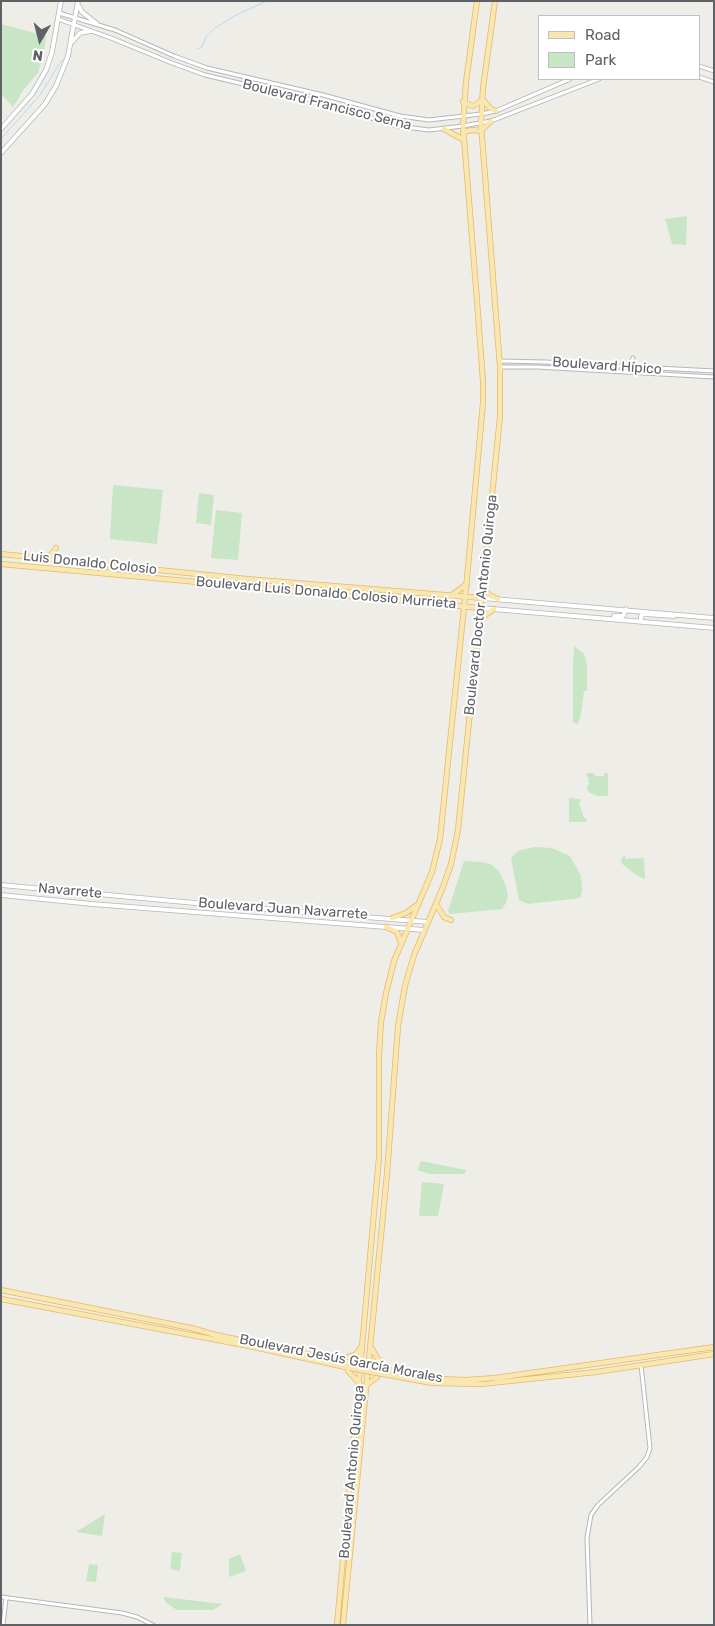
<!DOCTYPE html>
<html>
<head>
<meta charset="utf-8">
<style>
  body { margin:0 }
  #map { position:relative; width:715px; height:1626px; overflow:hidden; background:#efede7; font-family:Rubik,sans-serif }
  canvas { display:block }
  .frame { position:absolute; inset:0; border:2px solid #5e6266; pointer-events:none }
  .legend { position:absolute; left:538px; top:15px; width:162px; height:65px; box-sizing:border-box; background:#fff; border:1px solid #bfc0c2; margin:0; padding:6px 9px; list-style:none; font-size:15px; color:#5e6266 }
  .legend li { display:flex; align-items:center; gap:10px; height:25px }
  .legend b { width:25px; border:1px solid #bfc0c2 }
  .north { position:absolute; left:15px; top:15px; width:50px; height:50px; -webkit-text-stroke:4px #fff; paint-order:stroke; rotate:188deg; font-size:14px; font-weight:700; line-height:20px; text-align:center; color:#5e6266 }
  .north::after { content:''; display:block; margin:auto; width:18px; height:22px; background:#5e6266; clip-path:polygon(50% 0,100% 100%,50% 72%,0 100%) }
</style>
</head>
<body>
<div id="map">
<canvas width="715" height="1626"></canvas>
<div class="frame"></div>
<ul class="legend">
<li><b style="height:6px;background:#f9e7b2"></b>Road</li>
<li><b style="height:14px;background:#c8e5c5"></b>Park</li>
</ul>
<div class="north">N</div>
</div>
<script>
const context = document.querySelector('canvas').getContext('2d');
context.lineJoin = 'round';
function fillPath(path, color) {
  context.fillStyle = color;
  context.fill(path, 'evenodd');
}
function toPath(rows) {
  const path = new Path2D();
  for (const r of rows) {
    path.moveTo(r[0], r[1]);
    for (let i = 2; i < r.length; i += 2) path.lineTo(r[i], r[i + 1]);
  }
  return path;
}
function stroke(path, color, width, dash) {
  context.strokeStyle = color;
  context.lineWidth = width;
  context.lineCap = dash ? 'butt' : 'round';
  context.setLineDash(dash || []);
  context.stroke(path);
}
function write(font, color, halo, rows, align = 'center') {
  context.font = font + ' Rubik,sans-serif';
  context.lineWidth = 4;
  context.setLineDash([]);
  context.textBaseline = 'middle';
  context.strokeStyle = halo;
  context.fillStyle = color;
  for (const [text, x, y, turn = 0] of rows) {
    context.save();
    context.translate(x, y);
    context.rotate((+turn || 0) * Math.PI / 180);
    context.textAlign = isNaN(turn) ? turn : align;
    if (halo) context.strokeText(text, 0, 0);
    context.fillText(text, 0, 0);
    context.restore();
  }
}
const green = toPath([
  [1,24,46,36,44,53,38,73,24,89,13,107,1,94],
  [687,216,686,245,672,244,665,219],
  [113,485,163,490,157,544,110,539],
  [199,493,214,495,211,525,196,523],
  [216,510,242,513,238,560,211,558],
  [574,646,584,654,587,665,587,691,584,691,581,714,578,724,573,723,573,664],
  [587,773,594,773,595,776,604,776,604,773,608,773,608,796,597,796,588,792,587,785,589,785,588,777,586,777],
  [569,798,580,799,581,802,579,803,584,818,586,818,587,822,569,822],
  [534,847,552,848,570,856,581,876,582,891,580,898,528,904,519,900,511,858,518,851],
  [624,856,625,856,626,859,644,858,645,879,636,875,621,863,622,858],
  [464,861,482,862,492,865,499,871,506,886,508,896,506,903,502,909,450,914,448,911],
  [421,1161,466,1170,466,1171,464,1174,429,1174,417,1170],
  [422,1182,444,1184,438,1216,419,1216],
  [105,1514,102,1536,76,1532],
  [172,1552,182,1553,180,1571,170,1569],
  [240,1554,246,1571,229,1577,229,1559],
  [89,1564,98,1565,96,1582,86,1581],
  [163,1597,223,1604,213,1610,177,1610,166,1603]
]);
const stream = toPath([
  [197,49,202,47,206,37,215,28,236,15,267,1],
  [1,139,40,95,62,60]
]);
const tertiary = toPath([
  [59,13,115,30,174,56,207,68,323,95,400,116,429,120,481,114,496,111,570,79],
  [58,19,111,38,172,63,205,75,320,102,397,126,429,130,463,126,491,121,599,79],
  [699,66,714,71],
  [699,77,714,82],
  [500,361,545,362,714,371],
  [500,367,537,367,714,377],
  [629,367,633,358],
  [1,1597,122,1613,137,1617,153,1625],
  [3,1625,6,1598],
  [590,1625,587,1538,591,1515,598,1505,639,1467,647,1457,650,1448,641,1365]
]);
const secondary = toPath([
  [78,5,82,12,96,23],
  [72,42,80,33,91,31],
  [1,129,32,94,46,70,52,52,61,1],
  [1,153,45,104,56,86,68,56,78,1],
  [482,598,714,618],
  [481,608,714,628],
  [614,616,623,616,626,609],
  [641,621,641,616,644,614,674,616],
  [1,885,227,906,428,922],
  [1,895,92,904,424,930]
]);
const primary = toPath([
  [463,101,470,105,473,106,480,102,482,99,491,109,496,111],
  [444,129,464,140],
  [463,132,472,130,481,131,491,121],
  [1,554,247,579,482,598],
  [48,558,56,548],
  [1,564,481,608],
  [104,573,116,570,117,565],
  [484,588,489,595,498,599],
  [452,595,467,584],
  [480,623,484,616,494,609],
  [436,904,444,917,451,920],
  [392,918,406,913,417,905],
  [386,927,397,932,401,943],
  [1,1290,191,1328,216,1335,350,1363],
  [1,1299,249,1346,350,1368],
  [371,1347,377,1358,383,1363],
  [348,1357,355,1355,362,1346],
  [348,1371,360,1384],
  [495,1378,714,1347],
  [481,1384,596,1372,714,1354],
  [367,1385,377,1377],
  [337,1625,379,1157,379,1055,381,1022,386,993,394,961,432,872,440,839,467,578,483,403,483,381,476,288,463,126,466,82,477,1],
  [343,1625,387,1174,398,1026,405,986,414,955,443,887,451,864,458,830,500,417,500,367,481,124,483,88,495,1]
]);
const primaryBridge = toPath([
  [350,1363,438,1379,466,1380,495,1378],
  [350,1368,432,1383,481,1384]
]);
const streetNames = [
  ["Boulevard Francisco Serna",327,105,14],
  ["Boulevard Hípico",607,366,4],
  ["Luis Donaldo Colosio",90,563,6],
  ["Boulevard Luis Donaldo Colosio Murrieta",326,593,5],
  ["Boulevard Doctor Antonio Quiroga",481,605,-84],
  ["Navarrete",70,891,5],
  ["Boulevard Juan Navarrete",283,909,4],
  ["Boulevard Jesús García Morales",341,1359,11],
  ["Boulevard Antonio Quiroga",352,1472,-85]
];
fillPath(green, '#c8e5c5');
stroke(stream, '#addef9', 1);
stroke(tertiary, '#b4b7ba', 5);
stroke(secondary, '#b3b6ba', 5.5);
stroke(primary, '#e8b867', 6);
stroke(tertiary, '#fff', 3);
stroke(secondary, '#fff', 4);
stroke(primary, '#f9e7b2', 4.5);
stroke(primaryBridge, '#e8b867', 6, []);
stroke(primaryBridge, '#f9e7b2', 4.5);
write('14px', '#5e6266', '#fff', streetNames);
</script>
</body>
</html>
